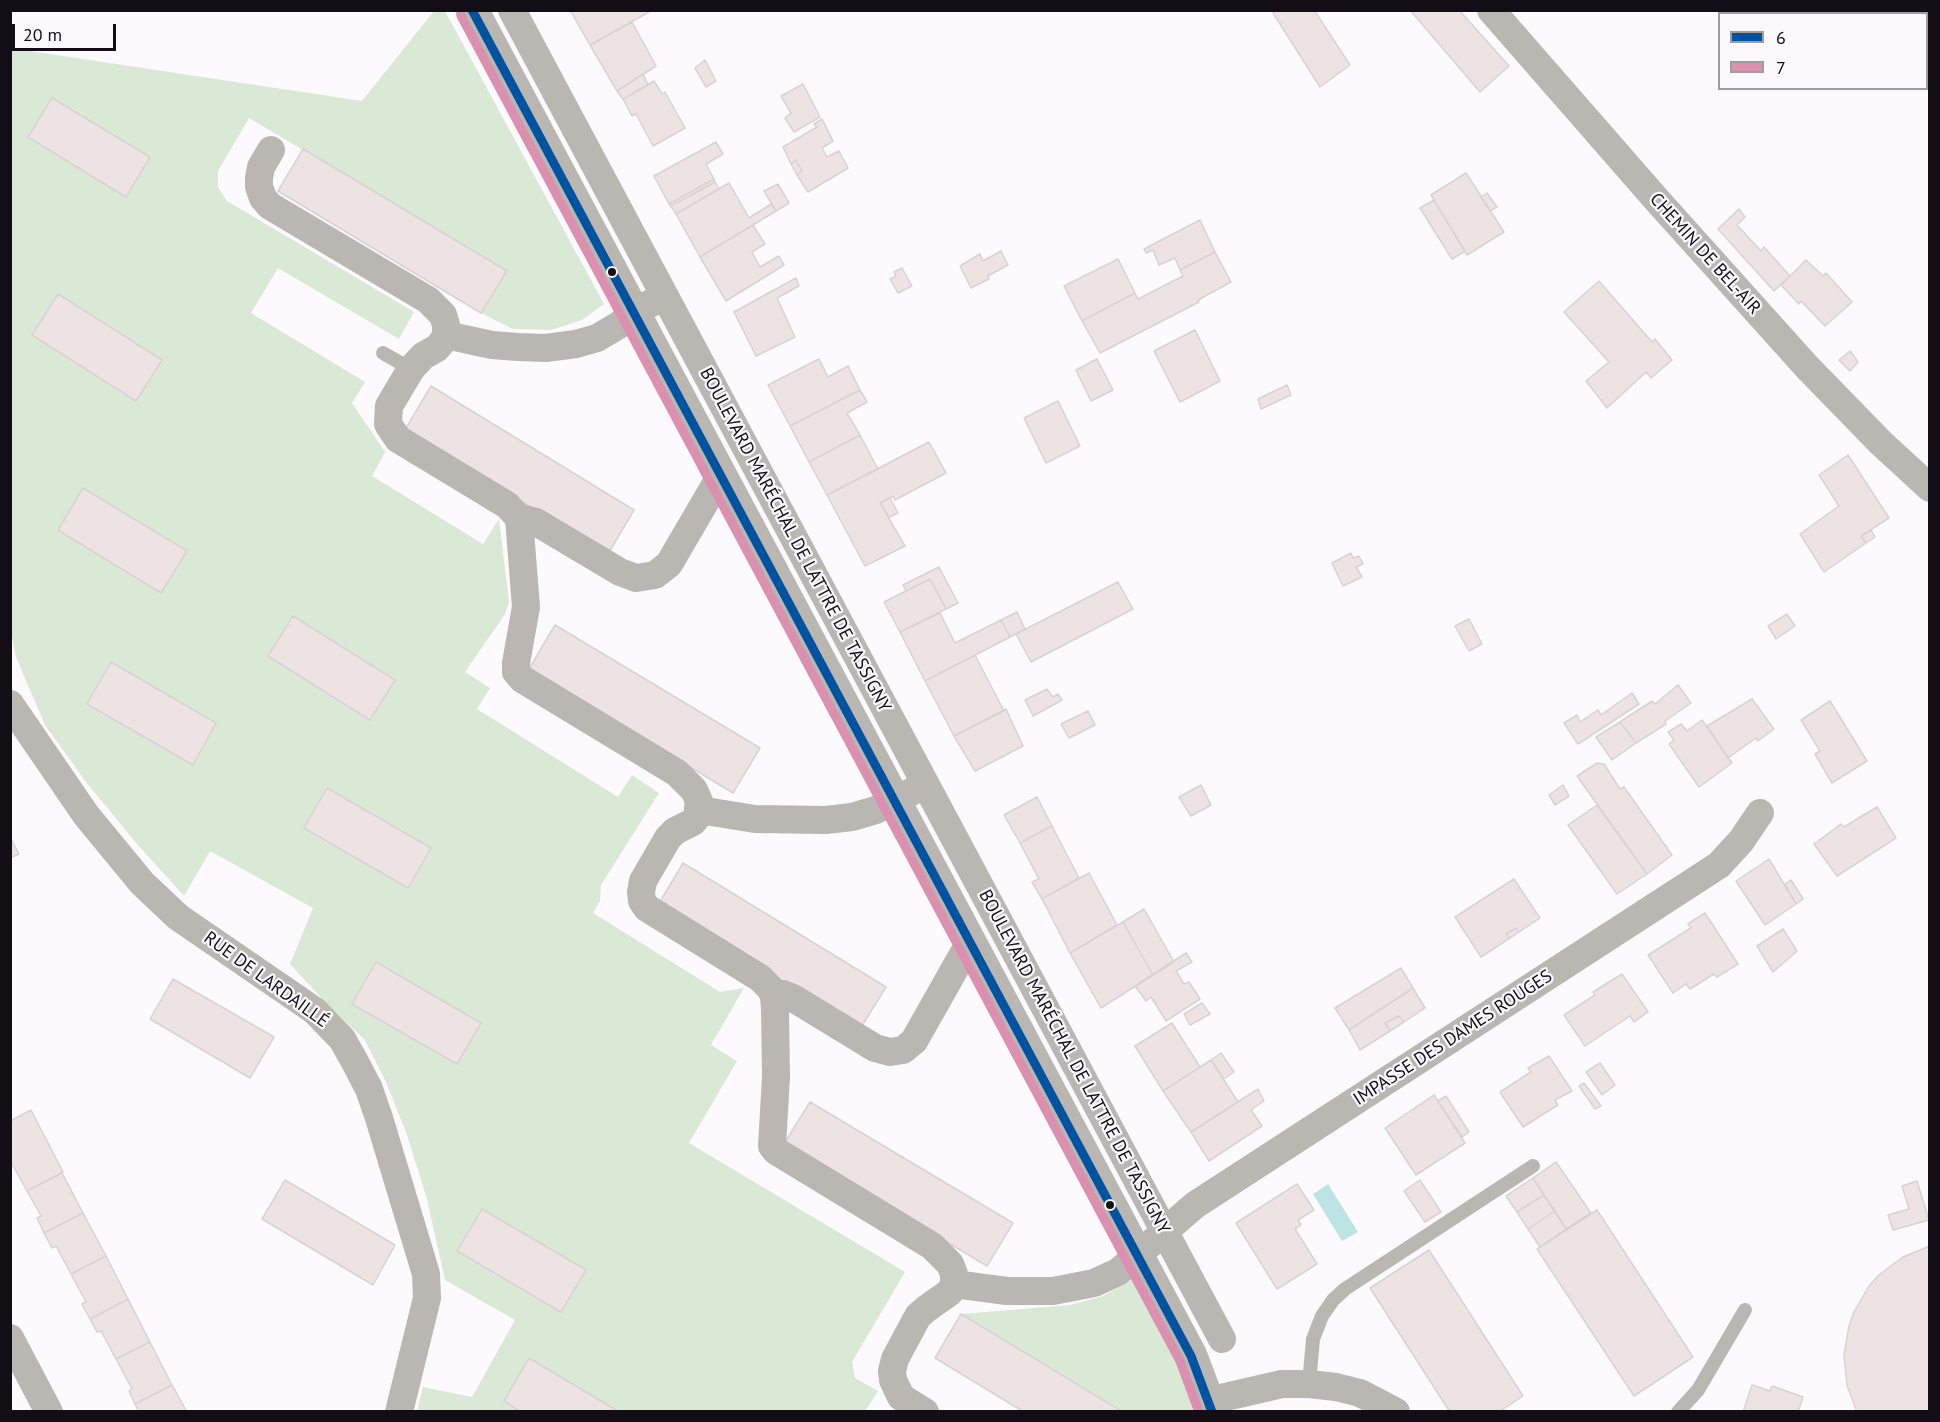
<!DOCTYPE html>
<html>
<head>
<meta charset="utf-8">
<style>
  body { margin:0 }
  #map { position:relative; width:1940px; height:1422px; overflow:hidden; background:#fcfafd; font-family:"PT Sans",sans-serif }
  canvas { display:block }
  .frame { position:absolute; inset:0; border:12px solid #130d16; pointer-events:none }
  .legend { position:absolute; left:1718px; top:12px; width:210px; height:78px; box-sizing:border-box; background:#fcf9fe; border:2px solid #9f9ba1; margin:0; padding:8px 10px; list-style:none; font-size:18px; color:#130d16 }
  .legend li { display:flex; align-items:center; gap:12px; height:30px }
  .legend b { width:30px; border:2px solid #9f9ba1 }
  .scale { position:absolute; left:12px; top:24px; width:104px; height:27px; box-sizing:border-box; border:3px solid #130d16; border-top:0; padding-left:8px; font-size:18px; line-height:21px; white-space:nowrap; color:#130d16; -webkit-text-stroke:4px #fcf9fe; paint-order:stroke }
</style>
</head>
<body>
<div id="map">
<canvas width="1940" height="1422"></canvas>
<div class="frame"></div>
<ul class="legend">
<li><b style="height:8px;background:#0053a0"></b>6</li>
<li><b style="height:8px;background:#db90b0"></b>7</li>
</ul>
<div class="scale">20 m</div>
</div>
<script>
const context = document.querySelector('canvas').getContext('2d');
context.lineJoin = 'round';
function fillPath(path, color) {
  context.fillStyle = color;
  context.fill(path, 'evenodd');
}
function toPath(rows) {
  const path = new Path2D();
  for (const r of rows) {
    path.moveTo(r[0], r[1]);
    for (let i = 2; i < r.length; i += 2) path.lineTo(r[i], r[i + 1]);
  }
  return path;
}
function stroke(path, color, width, dash) {
  context.strokeStyle = color;
  context.lineWidth = width;
  context.lineCap = dash ? 'butt' : 'round';
  context.setLineDash(dash || []);
  context.stroke(path);
}
function write(font, color, halo, rows, align = 'center') {
  context.font = font + ' "PT Sans",sans-serif';
  context.lineWidth = 4.5;
  context.setLineDash([]);
  context.textBaseline = 'middle';
  context.strokeStyle = halo;
  context.fillStyle = color;
  for (const [text, x, y, turn = 0] of rows) {
    context.save();
    context.translate(x, y);
    context.rotate((+turn || 0) * Math.PI / 180);
    context.textAlign = isNaN(turn) ? turn : align;
    if (halo) context.strokeText(text, 0, 0);
    context.fillText(text, 0, 0);
    context.restore();
  }
}
const green = toPath([
  [434,11,445,11,604,304,582,320,551,330,513,329,481,313,507,271,249,118,218,171,218,187,227,201,414,312,399,339,278,268,251,313,365,382,352,403,385,452,372,476,483,544,499,519,509,602,505,614,465,672,490,688,477,709,618,797,632,775,659,793,601,885,600,901,593,913,720,992,744,988,711,1045,737,1061,689,1143,905,1272,852,1362,855,1378,878,1391,865,1411,417,1411,423,1387,472,1397,515,1320,445,1280,427,1199,407,1135,386,1082,365,1040,328,1005,290,964,313,908,210,851,184,896,137,844,86,782,45,725,16,657,10,627,10,48,362,101],
  [1135,1278,1178,1358,1198,1411,1123,1411,961,1314,1070,1305,1103,1296]
]);
const water = toPath([
  [1328,1184,1358,1232,1342,1241,1313,1194]
]);
const building = toPath([
  [570,10,648,10,649,12,590,45,570,10],
  [1276,10,1314,10,1350,65,1320,87,1273,13,1276,10],
  [1410,10,1459,10,1509,66,1480,92,1410,10],
  [632,22,656,66,617,91,590,45,632,22],
  [705,60,716,81,706,87,695,68,705,60],
  [643,74,648,85,623,99,617,91,643,74],
  [654,81,662,94,665,92,685,128,653,146,636,114,632,116,623,99,654,81],
  [803,84,820,117,794,132,785,118,791,113,781,96,803,84],
  [52,98,150,157,126,197,28,137,52,98],
  [822,119,833,141,822,148,827,157,839,151,848,168,808,192,797,175,802,171,796,160,791,164,783,147,817,127,814,124,822,119],
  [716,142,723,154,706,164,714,179,669,204,654,176,716,142],
  [303,149,507,271,481,313,278,191,303,149],
  [796,160,802,171,797,175,791,164,796,160],
  [1466,173,1504,232,1467,255,1431,195,1466,173],
  [714,179,715,182,671,206,669,204,714,179],
  [715,182,719,189,676,214,671,206,715,182],
  [729,183,749,218,771,204,776,211,700,257,676,214,729,183],
  [778,184,789,203,776,211,764,191,778,184],
  [1487,193,1497,207,1490,211,1481,197,1487,193],
  [1434,200,1465,251,1452,259,1420,208,1434,200],
  [1739,209,1745,217,1737,225,1761,251,1764,247,1790,276,1774,291,1718,229,1739,209],
  [1200,220,1215,252,1180,270,1175,258,1159,265,1153,250,1146,253,1144,249,1200,220],
  [753,225,765,244,752,252,760,267,779,256,784,265,726,301,700,257,753,225],
  [1001,251,1008,265,988,276,989,279,971,288,960,266,980,254,983,261,1001,251],
  [1215,252,1231,282,1198,300,1199,302,1100,353,1082,321,1135,293,1138,299,1183,276,1180,270,1215,252],
  [1118,259,1135,293,1082,321,1064,286,1118,259],
  [1806,260,1823,276,1826,273,1852,302,1825,326,1801,301,1799,304,1781,285,1806,260],
  [902,268,912,286,898,293,890,279,896,276,894,272,902,268],
  [796,278,799,286,777,298,795,337,756,356,734,312,796,278],
  [1599,281,1652,342,1655,339,1672,360,1651,378,1646,372,1607,408,1586,381,1609,362,1564,312,1599,281],
  [58,294,162,360,136,401,32,335,58,294],
  [1195,330,1220,381,1180,402,1154,351,1195,330],
  [1850,351,1858,362,1850,371,1839,360,1850,351],
  [819,359,828,377,848,366,860,390,790,426,768,385,819,359],
  [1097,359,1113,390,1091,401,1076,370,1097,359],
  [1287,385,1291,395,1261,409,1258,399,1287,385],
  [431,386,634,510,608,554,405,430,431,386],
  [860,390,867,402,847,413,860,435,809,462,790,426,860,390],
  [1058,401,1080,446,1046,463,1024,418,1058,401],
  [860,435,878,469,827,495,809,462,860,435],
  [929,442,946,473,895,500,893,496,880,503,905,546,865,566,827,495,929,442],
  [1848,455,1889,518,1861,536,1866,543,1824,572,1800,534,1839,506,1819,475,1848,455],
  [83,488,187,551,161,593,58,530,83,488],
  [890,498,898,513,889,517,880,503,890,498],
  [1871,530,1875,537,1866,543,1861,536,1871,530],
  [1351,553,1353,558,1359,556,1363,564,1356,567,1362,577,1343,586,1332,563,1351,553],
  [939,567,958,603,946,609,930,579,906,591,903,585,939,567],
  [930,579,946,609,900,632,884,602,930,579],
  [1118,582,1133,609,1031,662,1016,634,1118,582],
  [1017,612,1025,629,1010,637,1001,620,1017,612],
  [940,613,955,643,1001,620,1010,637,925,681,900,632,940,613],
  [1787,614,1795,626,1776,639,1768,626,1787,614],
  [293,616,395,680,370,720,268,656,293,616],
  [1469,619,1482,644,1469,651,1455,626,1469,619],
  [555,625,760,748,733,793,529,669,555,625],
  [975,655,1004,711,954,736,925,681,975,655],
  [111,662,216,723,193,765,87,704,111,662],
  [1678,685,1691,703,1665,721,1666,724,1636,743,1620,722,1652,701,1655,704,1678,685],
  [1047,689,1053,697,1058,694,1062,700,1033,716,1025,700,1047,689],
  [1632,693,1639,704,1578,744,1564,723,1577,715,1580,722,1598,710,1601,715,1632,693],
  [1752,699,1774,729,1758,741,1756,738,1728,758,1707,726,1752,699],
  [1830,701,1867,761,1832,783,1815,754,1820,751,1801,720,1830,701],
  [1006,709,1023,746,975,771,954,736,1006,709],
  [1088,711,1095,725,1069,738,1061,724,1088,711],
  [1702,720,1732,763,1699,787,1669,744,1674,740,1668,732,1681,724,1687,731,1702,720],
  [1620,722,1636,743,1612,760,1596,737,1620,722],
  [1597,763,1604,764,1620,789,1624,787,1672,855,1647,874,1577,776,1597,763],
  [1201,785,1211,805,1191,816,1179,797,1201,785],
  [1563,785,1569,796,1555,805,1549,795,1563,785],
  [327,788,431,848,408,888,304,828,327,788],
  [1037,797,1052,826,1020,843,1004,815,1037,797],
  [1597,805,1647,874,1617,894,1568,825,1597,805],
  [1877,807,1896,838,1837,876,1814,844,1841,824,1844,827,1877,807],
  [1052,826,1079,878,1042,899,1032,882,1039,879,1020,843,1052,826],
  [10,837,19,854,10,858,10,837],
  [1769,859,1796,904,1765,925,1736,881,1769,859],
  [683,863,886,987,860,1029,658,905,683,863],
  [1089,873,1117,925,1070,953,1042,899,1089,873],
  [1514,879,1540,918,1519,932,1516,928,1506,934,1510,938,1481,957,1455,917,1514,879],
  [1791,880,1803,899,1796,904,1785,884,1791,880],
  [1144,909,1174,962,1153,975,1123,922,1144,909],
  [1705,913,1738,964,1717,977,1714,974,1690,989,1686,984,1673,993,1648,955,1691,928,1688,924,1705,913],
  [1123,922,1153,975,1101,1008,1070,953,1123,922],
  [1516,928,1519,932,1510,938,1506,934,1516,928],
  [1783,929,1797,951,1773,972,1757,946,1783,929],
  [1186,953,1192,962,1176,971,1184,984,1189,982,1200,999,1166,1021,1151,997,1146,1001,1135,986,1186,953],
  [376,962,481,1023,457,1064,352,1004,376,962],
  [1401,968,1413,988,1349,1030,1335,1008,1401,968],
  [1622,974,1648,1012,1634,1022,1630,1016,1585,1046,1564,1015,1595,995,1593,992,1622,974],
  [173,979,274,1037,250,1078,150,1019,173,979],
  [1413,988,1425,1008,1404,1022,1399,1016,1385,1023,1390,1031,1360,1050,1349,1030,1413,988],
  [1202,1003,1210,1014,1190,1025,1184,1014,1202,1003],
  [1399,1016,1404,1022,1390,1031,1385,1023,1399,1016],
  [1172,1023,1200,1067,1163,1091,1135,1046,1172,1023],
  [1221,1053,1234,1072,1224,1079,1211,1060,1221,1053],
  [1549,1056,1572,1091,1555,1100,1558,1105,1523,1127,1500,1092,1531,1072,1528,1068,1549,1056],
  [1211,1060,1238,1102,1191,1132,1163,1091,1211,1060],
  [1600,1063,1615,1085,1602,1095,1586,1072,1600,1063],
  [1584,1083,1601,1106,1595,1109,1579,1086,1584,1083],
  [1258,1089,1264,1101,1251,1110,1262,1126,1209,1161,1191,1132,1258,1089],
  [1434,1095,1465,1143,1416,1175,1385,1128,1434,1095],
  [1446,1096,1469,1132,1462,1137,1438,1101,1446,1096],
  [810,1102,1013,1223,987,1266,784,1144,810,1102],
  [31,1110,63,1172,27,1191,10,1160,10,1121,31,1110],
  [1556,1162,1591,1213,1566,1229,1533,1178,1556,1162],
  [62,1173,83,1213,44,1233,37,1218,41,1216,27,1191,62,1173],
  [1533,1178,1544,1195,1517,1212,1506,1196,1533,1178],
  [285,1180,395,1245,373,1285,262,1219,285,1180],
  [1420,1180,1441,1212,1425,1222,1404,1191,1420,1180],
  [1917,1181,1929,1220,1893,1230,1888,1215,1909,1209,1902,1186,1917,1181],
  [1297,1184,1314,1210,1298,1220,1301,1225,1295,1229,1317,1264,1277,1289,1236,1223,1297,1184],
  [1544,1195,1555,1211,1528,1229,1517,1212,1544,1195],
  [482,1209,586,1270,561,1312,457,1251,482,1209],
  [1597,1210,1693,1357,1634,1396,1537,1249,1597,1210],
  [1555,1211,1566,1229,1540,1247,1528,1229,1555,1211],
  [83,1213,106,1256,71,1274,56,1246,52,1248,44,1233,83,1213],
  [1930,1246,1930,1412,1857,1412,1847,1385,1844,1355,1849,1326,1854,1312,1869,1286,1879,1275,1903,1257,1930,1246],
  [1429,1250,1523,1396,1499,1412,1450,1412,1370,1288,1429,1250],
  [106,1256,128,1299,90,1319,82,1304,86,1302,71,1274,106,1256],
  [128,1299,150,1342,116,1359,101,1331,97,1332,90,1319,128,1299],
  [961,1314,1123,1412,1024,1412,935,1358,961,1314],
  [150,1342,172,1385,135,1404,129,1391,132,1389,116,1359,150,1342],
  [529,1358,619,1412,521,1412,504,1401,529,1358],
  [172,1385,187,1412,139,1412,135,1404,172,1385],
  [1752,1385,1770,1391,1772,1386,1803,1397,1798,1412,1743,1412,1752,1385]
]);
const lane = toPath([
  [383,353,411,369],
  [1309,1384,1313,1339,1322,1316,1333,1300,1345,1289,1533,1166],
  [1678,1412,1698,1390,1745,1310]
]);
const street = toPath([
  [512,10,1222,1339],
  [1491,10,1656,199,1807,367,1881,443,1930,488],
  [271,150,261,167,259,178,259,187,263,198,270,206,428,300,443,315,446,325,446,335,443,341,437,348,423,356,411,369,389,406,388,424,398,439,507,505,519,518,526,607,516,663,516,672,522,679,677,773,694,790,699,801,697,817,693,822,675,831,668,838,643,881,641,892,642,901,647,908,760,978,770,988,774,996,775,1010,776,1077,772,1146,776,1151,932,1246,950,1264,954,1274,954,1284,950,1292,926,1309,918,1316,895,1359,892,1371,893,1380,901,1397,925,1412],
  [446,335,492,345,518,347,546,348,576,344,597,338,619,325,634,312,653,302],
  [519,518,536,522,620,572,636,578,655,575,669,564,721,475],
  [10,704,86,815,142,883,178,917,315,1011,342,1039,355,1062,369,1089,379,1118,426,1274,427,1298,399,1412],
  [699,810,755,819,826,820,852,817,876,810,915,790],
  [774,996,783,994,793,998,875,1048,890,1052,903,1050,914,1041,970,942],
  [954,1284,1007,1291,1053,1291,1094,1283,1118,1272,1195,1205,1719,865,1741,841,1760,813],
  [10,1338,49,1412],
  [1208,1401,1282,1384,1309,1384,1336,1387,1360,1393,1396,1412]
]);
const secondary = toPath([
  [472,10,1191,1356,1212,1412]
]);
const bus1 = toPath([
  [472,10,1191,1356,1212,1412]
]);
const bus2 = toPath([
  [461,16,1180,1361,1199,1412]
]);
const markers = [
  [612,272,5,"#130d16"],
  [1110,1205,5,"#130d16"]
];
const streetNames = [
  ["CHEMIN DE BEL-AIR",1705,254,48],
  ["BOULEVARD MARÉCHAL DE LATTRE DE TASSIGNY",795,540,62],
  ["RUE DE LARDAILLÉ",266,980,36],
  ["IMPASSE DES DAMES ROUGES",1453,1038,-33],
  ["BOULEVARD MARÉCHAL DE LATTRE DE TASSIGNY",1074,1062,62]
];
fillPath(green, '#dae8d6');
fillPath(water, '#bce4e5');
fillPath(building, '#eee3e3');
stroke(building, '#d9d2d3', 1.5);
stroke(lane, '#bab7b2', 14);
stroke(street, '#bab7b2', 28);
stroke(secondary, '#bab6b1', 33);
stroke(bus1, '#0053a0', 9);
stroke(bus2, '#db90b0', 9);
for (const [x, y, r, color] of markers) {
  const dot = new Path2D();
  dot.arc(x, y, r, 0, 2 * Math.PI);
  context.fillStyle = color;
  context.fill(dot);
  stroke(dot, '#fcf9fe', 2);
}
write('18px', '#130d16', '#fcf9fe', streetNames);
</script>
</body>
</html>
